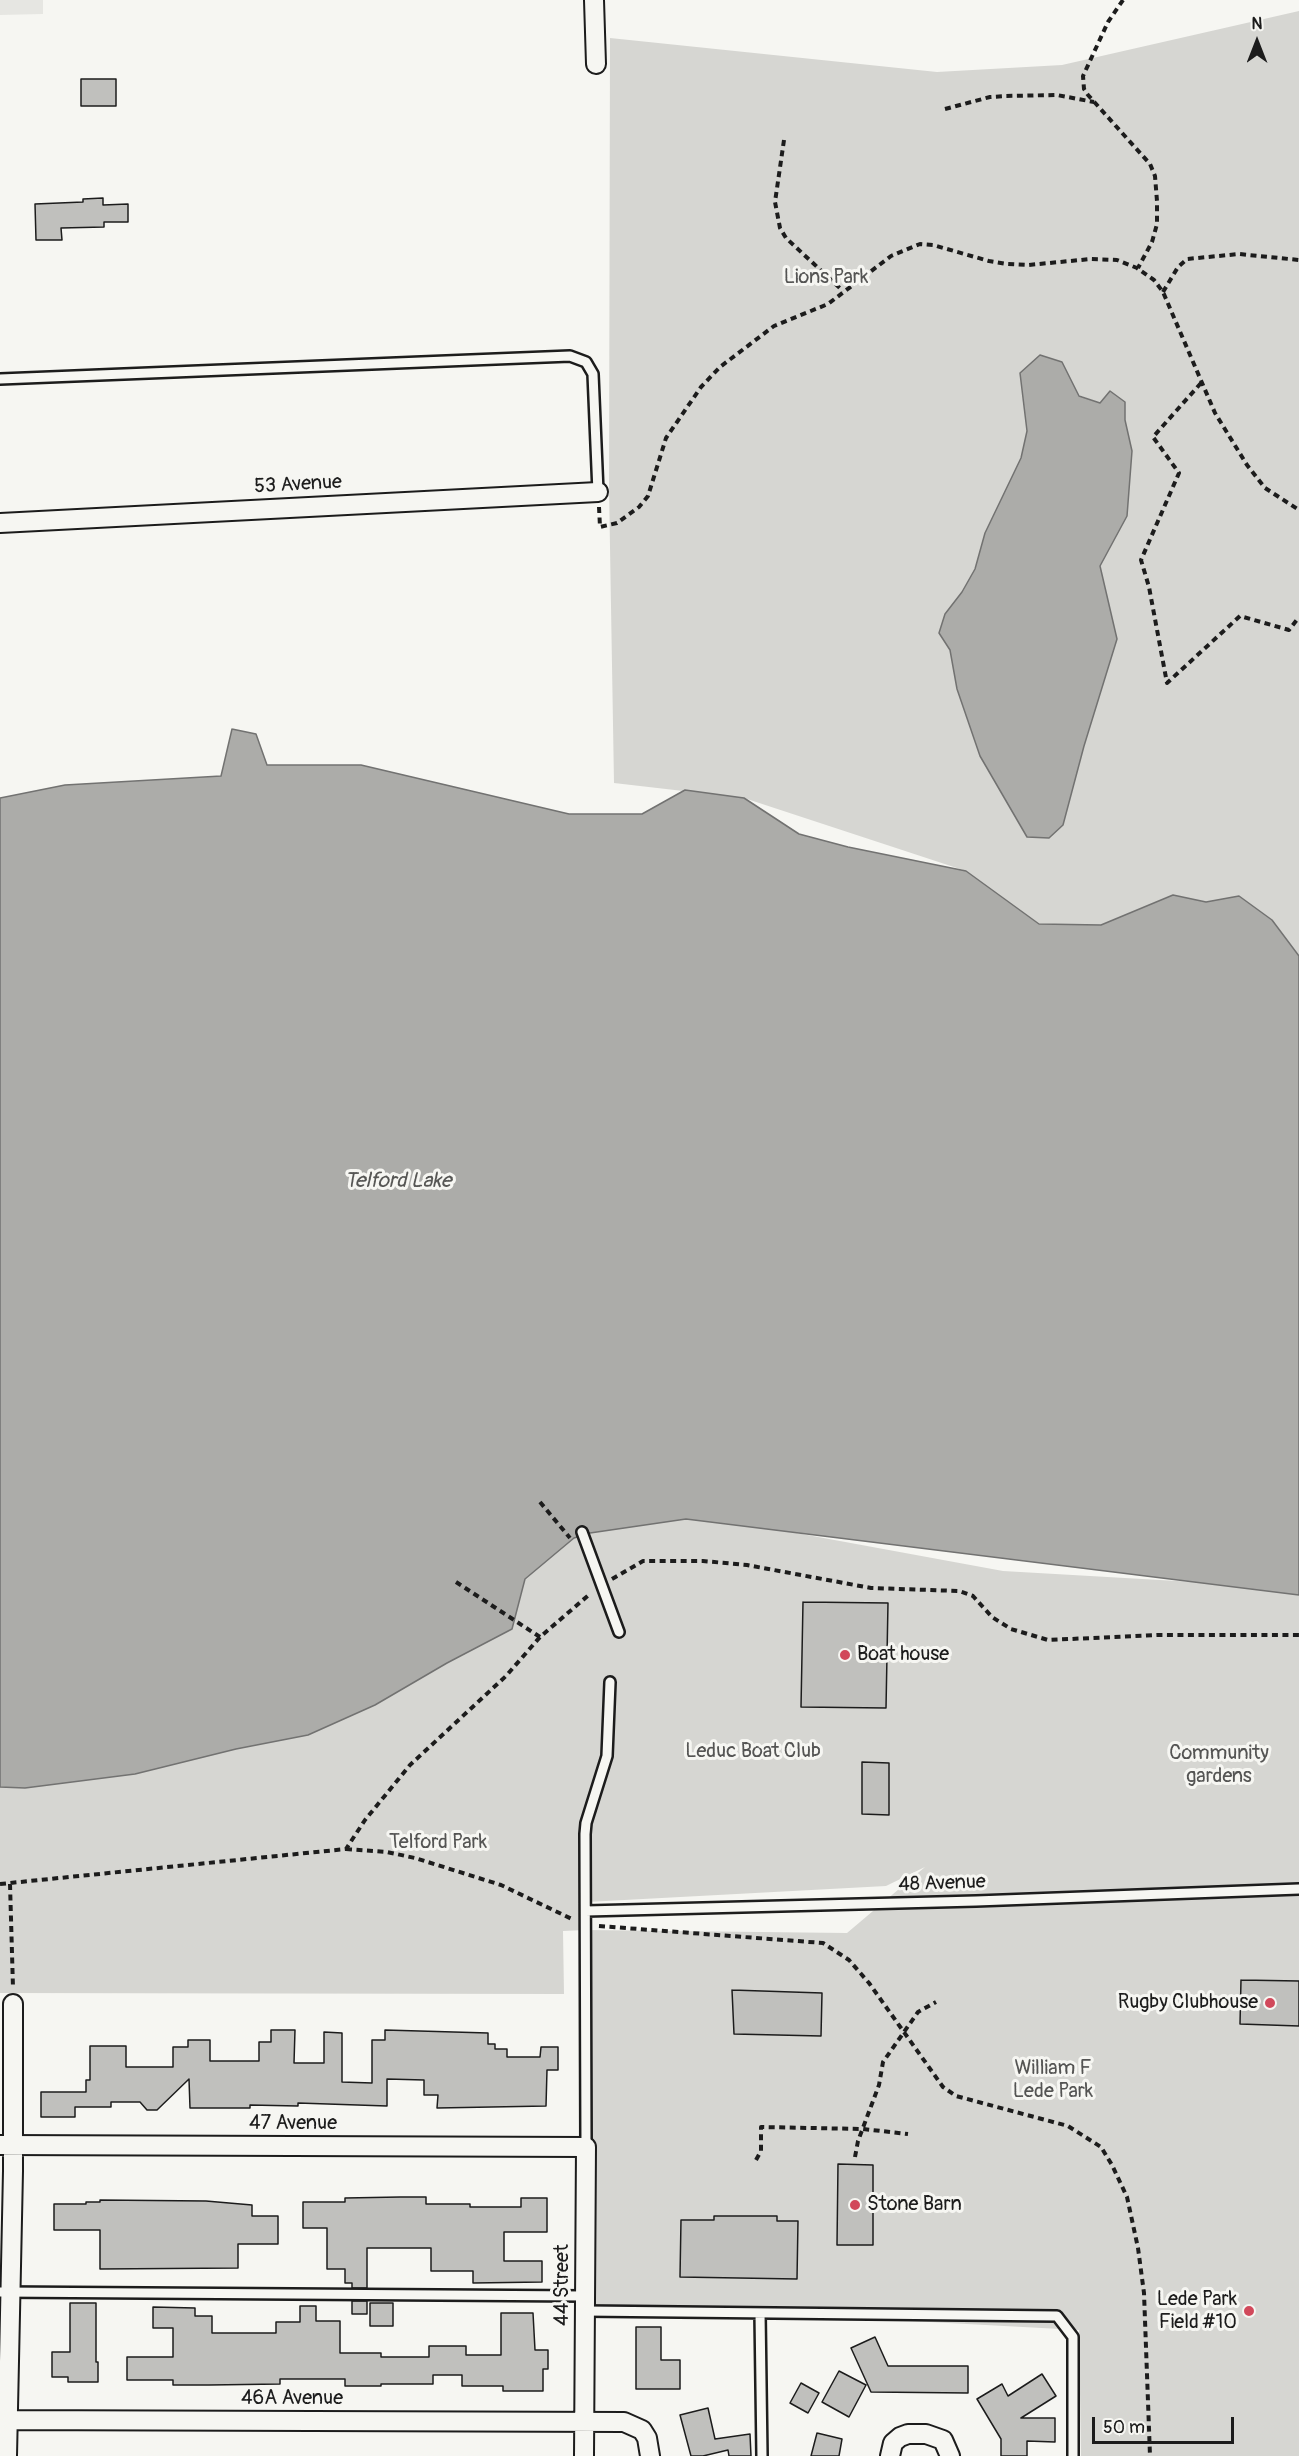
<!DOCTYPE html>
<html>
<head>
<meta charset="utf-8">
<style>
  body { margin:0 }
  #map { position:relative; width:1299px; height:2456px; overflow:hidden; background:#f6f6f2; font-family:Pangolin,sans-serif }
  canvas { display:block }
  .north { position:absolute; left:1227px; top:12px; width:60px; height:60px; -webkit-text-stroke:4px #f6f6f2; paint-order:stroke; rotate:0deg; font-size:16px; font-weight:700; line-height:24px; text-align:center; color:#1c1c1c }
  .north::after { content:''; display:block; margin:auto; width:21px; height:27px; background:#1c1c1c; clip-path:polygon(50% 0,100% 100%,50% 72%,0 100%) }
  .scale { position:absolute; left:1092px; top:2417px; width:142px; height:27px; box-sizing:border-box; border:3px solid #1c1c1c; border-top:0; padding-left:8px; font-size:18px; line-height:21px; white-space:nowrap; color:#1c1c1c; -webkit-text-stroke:4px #f6f6f2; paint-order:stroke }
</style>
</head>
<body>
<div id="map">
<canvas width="1299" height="2456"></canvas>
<div class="north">N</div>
<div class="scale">50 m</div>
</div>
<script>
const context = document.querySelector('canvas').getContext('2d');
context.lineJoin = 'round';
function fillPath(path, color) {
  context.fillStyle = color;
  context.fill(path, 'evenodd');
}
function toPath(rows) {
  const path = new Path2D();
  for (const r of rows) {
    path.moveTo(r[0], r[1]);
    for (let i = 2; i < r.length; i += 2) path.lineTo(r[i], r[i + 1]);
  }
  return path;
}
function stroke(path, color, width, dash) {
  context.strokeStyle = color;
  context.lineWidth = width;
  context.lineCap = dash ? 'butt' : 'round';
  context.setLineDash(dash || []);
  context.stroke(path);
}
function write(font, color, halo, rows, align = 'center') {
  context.font = font + ' Pangolin,sans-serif';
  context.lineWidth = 6;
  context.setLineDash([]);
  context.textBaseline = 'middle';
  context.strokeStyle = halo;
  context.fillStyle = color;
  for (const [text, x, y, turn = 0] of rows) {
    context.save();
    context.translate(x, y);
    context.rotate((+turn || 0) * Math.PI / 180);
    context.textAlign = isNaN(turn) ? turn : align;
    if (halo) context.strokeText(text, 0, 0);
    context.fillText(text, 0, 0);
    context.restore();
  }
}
const built = toPath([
  [0,0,43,0,43,14,0,15]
]);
const green = toPath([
  [1299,11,1299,956,1239,896,1206,902,1173,896,1101,925,1039,925,966,871,744,798,614,783,609,488,610,38,937,72,1062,65],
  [1020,373,1100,403,1125,402,1125,420,1132,451,1107,551,1100,566,1117,639,1084,746,1063,825,1001,792,980,756,957,689,945,614,962,592,975,569,985,533,1021,458,1027,431],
  [685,1519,780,1530,1003,1571,1299,1588,1299,2456,1081,2456,1079,2330,574,2303,585,1930,563,1931,564,1994,0,1993,0,1787,25,1788,135,1774,236,1749,308,1735,375,1705,447,1663,512,1629,525,1579,574,1538,590,1533],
  [925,1867,847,1933,586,1930,587,1902,886,1886]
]);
const water = toPath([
  [1040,355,1062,362,1079,396,1100,403,1110,391,1125,402,1125,420,1132,451,1127,516,1100,566,1117,639,1084,746,1063,825,1049,838,1027,837,980,756,957,689,950,650,939,633,945,614,962,592,975,569,985,533,1021,458,1027,431,1020,373,1040,355],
  [232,729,256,734,267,765,361,765,569,814,642,814,685,790,744,798,799,834,848,847,966,871,1039,924,1101,925,1173,895,1206,902,1239,896,1272,920,1299,956,1299,1595,686,1519,590,1533,574,1538,525,1579,512,1629,447,1663,375,1705,308,1735,236,1749,135,1774,25,1788,0,1787,0,798,65,785,221,776,232,729]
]);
const building = toPath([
  [81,79,116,79,116,106,81,106,81,79],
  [103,198,103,205,128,204,128,222,104,222,104,227,61,228,62,240,36,240,35,204,83,202,83,199,103,198],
  [803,1602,888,1603,886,1708,801,1707,803,1602],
  [862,1762,889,1763,889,1815,862,1814,862,1762],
  [1241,1980,1299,1981,1299,2026,1240,2024,1241,1980],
  [732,1990,822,1993,821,2036,734,2034,732,1990],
  [271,2030,295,2030,294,2063,324,2063,324,2032,342,2033,342,2082,372,2083,372,2040,385,2040,385,2030,488,2033,488,2044,495,2044,495,2049,507,2049,507,2057,540,2057,541,2047,558,2047,558,2070,547,2070,546,2106,437,2108,438,2095,424,2095,424,2080,387,2079,387,2106,298,2103,298,2106,250,2105,250,2108,190,2108,189,2079,157,2110,147,2110,140,2102,111,2102,111,2107,75,2107,75,2117,41,2117,41,2092,86,2092,86,2080,90,2080,90,2046,126,2046,126,2067,173,2067,173,2047,188,2047,188,2040,210,2040,210,2061,259,2061,259,2042,271,2042,271,2030],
  [838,2164,873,2165,873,2245,837,2245,838,2164],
  [400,2197,426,2197,426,2204,470,2204,470,2207,521,2207,521,2198,547,2198,547,2232,504,2232,504,2261,542,2261,542,2282,473,2283,473,2271,431,2271,431,2248,367,2248,367,2288,352,2288,352,2283,345,2283,345,2269,327,2269,327,2228,303,2228,303,2202,345,2202,345,2198,400,2197],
  [100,2200,206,2201,252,2205,252,2216,278,2216,278,2244,238,2244,238,2268,100,2269,100,2230,54,2230,54,2204,86,2204,86,2202,100,2202,100,2200],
  [714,2216,777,2216,777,2221,798,2221,797,2279,680,2277,681,2220,714,2220,714,2216],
  [352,2301,367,2301,367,2314,352,2314,352,2301],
  [70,2303,96,2303,96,2362,98,2362,98,2382,68,2382,68,2377,52,2377,52,2352,70,2352,70,2303],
  [370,2303,393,2303,393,2326,370,2326,370,2303],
  [300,2306,316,2306,316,2321,340,2321,340,2353,381,2353,381,2357,429,2357,429,2346,466,2346,466,2355,501,2355,501,2313,533,2313,535,2350,548,2350,548,2369,543,2369,543,2391,503,2391,503,2386,462,2386,462,2375,433,2375,433,2384,381,2384,381,2386,345,2386,345,2379,280,2379,280,2384,209,2385,173,2385,173,2380,127,2380,127,2357,173,2357,173,2328,153,2328,153,2307,195,2308,195,2316,212,2316,212,2333,276,2333,276,2322,300,2322,300,2306],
  [636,2327,661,2327,661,2360,680,2360,680,2389,636,2389,636,2327],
  [875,2337,888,2366,968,2366,968,2393,871,2392,851,2348,875,2337],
  [839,2371,866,2385,849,2417,822,2402,839,2371],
  [1042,2374,1056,2396,1021,2418,1055,2418,1055,2442,1027,2441,1027,2456,1001,2456,1001,2439,977,2399,1002,2384,1008,2396,1042,2374],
  [801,2383,819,2393,808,2413,790,2403,801,2383],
  [708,2408,715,2439,750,2434,751,2456,729,2456,728,2450,703,2456,691,2456,680,2415,708,2408],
  [817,2433,842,2439,839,2456,811,2456,817,2433]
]);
const path = toPath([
  [1123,0,1108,22,1083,76,1084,89,1088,95,1150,164,1155,176,1157,201,1157,224,1152,242,1138,268],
  [945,109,990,97,1006,96,1057,95,1094,102],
  [784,140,775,202,780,228,786,238,843,291],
  [1163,292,1178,267,1187,259,1239,254,1299,260],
  [1201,383,1153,437,1179,473,1141,560,1149,587,1167,683,1240,616,1289,630,1299,617],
  [599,507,600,527,617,523,639,507,648,496,666,438,701,387,720,367,774,326,828,304,891,256,920,244,933,245,989,261,1007,264,1028,265,1091,259,1117,260,1137,268,1154,280,1163,292,1215,413,1247,465,1265,488,1299,510],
  [540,1502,570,1538],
  [612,1579,643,1561,703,1561,747,1565,871,1588,959,1591,973,1596,992,1617,1011,1629,1048,1640,1158,1635,1299,1635],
  [456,1582,540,1637],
  [346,1849,387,1852,415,1858,501,1885,574,1920],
  [0,1884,346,1849,365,1820,410,1765,506,1676,540,1637,591,1593],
  [10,1884,13,1988],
  [599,1926,823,1943,849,1960,869,1983,943,2087,956,2096,1068,2126,1101,2147,1112,2165,1127,2197,1138,2248,1144,2293,1150,2456],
  [855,2157,858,2141,879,2085,883,2062,918,2012,936,2002],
  [756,2160,761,2151,761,2127,863,2129,908,2134]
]);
const service = toPath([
  [0,379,570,356,586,362,593,374,598,492],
  [582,1532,619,1632],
  [586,1911,976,1901,1299,1889],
  [586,2147,585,1834,586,1823,607,1756,610,1682],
  [0,2292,585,2296],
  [585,2311,1057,2316,1073,2337,1073,2456],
  [760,2313,762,2456]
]);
const minor = toPath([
  [594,0,596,64],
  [0,523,598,492],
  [0,2145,586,2147,584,2456],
  [0,2420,624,2422,642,2430,647,2438,650,2456],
  [7,2456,13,2171,13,2004],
  [890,2456,893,2443,900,2437,908,2434,926,2434,943,2440,950,2456]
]);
const markers = [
  [845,1655,6,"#d1495b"],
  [1270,2003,6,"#d1495b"],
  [855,2205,6,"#d1495b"],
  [1249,2311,6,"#d1495b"]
];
const parkNames = [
  ["Lions Park",826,278],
  ["Leduc Boat Club",753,1752],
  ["Community",1219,1754],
  ["gardens",1219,1777],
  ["Telford Park",438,1843],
  ["William F",1053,2069],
  ["Lede Park",1053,2092]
];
const streetNames = [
  ["53 Avenue",298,485,-3],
  ["48 Avenue",942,1884,-2],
  ["47 Avenue",293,2124],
  ["44 Street",563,2285,-90],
  ["46A Avenue",292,2399]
];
const poiNames = [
  ["Boat house",857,1655],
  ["Rugby Clubhouse",1258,2003,"right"],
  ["Stone Barn",867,2205],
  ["Lede Park",1237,2300,"right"],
  ["Field #10",1237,2323,"right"]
];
const waterNames = [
  ["Telford Lake",398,1182]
];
fillPath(built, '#e6e6e2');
fillPath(green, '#d6d6d2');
fillPath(water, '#acaca9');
stroke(water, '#727271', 1.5);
fillPath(building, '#c0c0bd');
stroke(building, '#1c1c1c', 1.5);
stroke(service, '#1c1c1c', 14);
stroke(minor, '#1c1c1c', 22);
stroke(path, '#1c1c1c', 4, [6, 4.5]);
stroke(service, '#f6f6f2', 9);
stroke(minor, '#f6f6f2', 18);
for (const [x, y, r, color] of markers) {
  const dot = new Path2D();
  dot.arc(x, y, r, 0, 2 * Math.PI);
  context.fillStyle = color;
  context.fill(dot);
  stroke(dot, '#f6f6f2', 2);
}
write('20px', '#545453', '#f6f6f2', parkNames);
write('20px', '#1c1c1c', '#f6f6f2', streetNames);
write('20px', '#1c1c1c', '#f6f6f2', poiNames, 'left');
write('italic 21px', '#565654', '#f6f6f2', waterNames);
</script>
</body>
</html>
